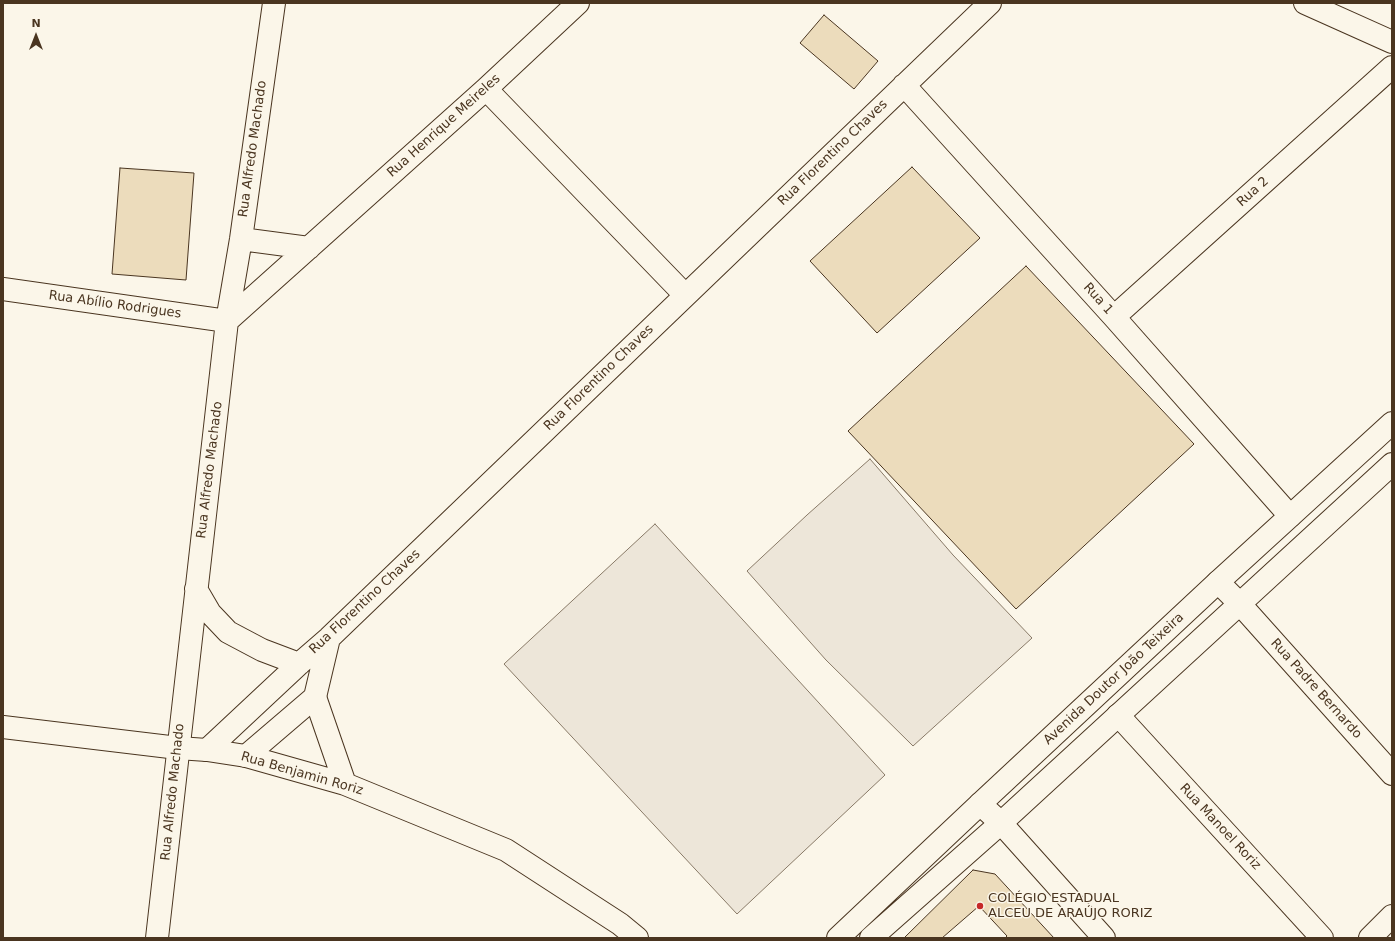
<!DOCTYPE html>
<html>
<head>
<meta charset="utf-8">
<style>
  body { margin:0 }
  #map { position:relative; width:1395px; height:941px; overflow:hidden; background:#fbf6e9; font-family:"DejaVu Sans",sans-serif }
  canvas { display:block }
  .frame { position:absolute; inset:0; border:4px solid #4a3520; pointer-events:none }
  .north { position:absolute; left:16px; top:16px; width:40px; height:40px; -webkit-text-stroke:3px #fbf6e9; paint-order:stroke; rotate:0deg; font-size:11px; font-weight:700; line-height:16px; text-align:center; color:#4a3520 }
  .north::after { content:''; display:block; margin:auto; width:14px; height:18px; background:#4a3520; clip-path:polygon(50% 0,100% 100%,50% 72%,0 100%) }
</style>
</head>
<body>
<div id="map">
<canvas width="1395" height="941"></canvas>
<div class="frame"></div>
<div class="north">N</div>
</div>
<script>
const context = document.querySelector('canvas').getContext('2d');
context.lineJoin = 'round';
function fillPath(path, color) {
  context.fillStyle = color;
  context.fill(path, 'evenodd');
}
function toPath(rows) {
  const path = new Path2D();
  for (const r of rows) {
    path.moveTo(r[0], r[1]);
    for (let i = 2; i < r.length; i += 2) path.lineTo(r[i], r[i + 1]);
  }
  return path;
}
function stroke(path, color, width, dash) {
  context.strokeStyle = color;
  context.lineWidth = width;
  context.lineCap = dash ? 'butt' : 'round';
  context.setLineDash(dash || []);
  context.stroke(path);
}
function write(font, color, halo, rows, align = 'center') {
  context.font = font + ' "DejaVu Sans",sans-serif';
  context.lineWidth = 3;
  context.setLineDash([]);
  context.textBaseline = 'middle';
  context.strokeStyle = halo;
  context.fillStyle = color;
  for (const [text, x, y, turn = 0] of rows) {
    context.save();
    context.translate(x, y);
    context.rotate((+turn || 0) * Math.PI / 180);
    context.textAlign = isNaN(turn) ? turn : align;
    if (halo) context.strokeText(text, 0, 0);
    context.fillText(text, 0, 0);
    context.restore();
  }
}
const green = toPath([
  [870,459,953,555,1032,638,913,746,826,660,747,571,807,515,870,459],
  [655,524,885,775,737,914,504,664,655,524]
]);
const building = toPath([
  [824,15,878,61,854,89,800,43,824,15],
  [912,167,980,238,877,333,810,261,912,167],
  [120,168,194,173,186,280,112,274,120,168],
  [1026,266,1194,444,1016,609,848,431,1026,266],
  [973,870,995,874,1054,938,904,938,973,870],
  [979,906,1007,936,1005,938,942,938,979,906]
]);
const minor = toPath([
  [1305,3,1392,42],
  [904,85,1114,317,1290,516],
  [486,89,685,295],
  [241,239,309,248],
  [3,289,227,321,486,89,578,3],
  [1114,317,1392,67],
  [1218,582,1240,604,1392,774],
  [196,589,210,613,228,632,262,650,299,664],
  [1118,715,1322,938],
  [207,750,299,664,329,638,990,3],
  [246,756,315,697,329,638],
  [980,804,1001,823,1104,938],
  [157,938,227,321,241,239,274,3],
  [1370,938,1392,916]
]);
const tertiary = toPath([
  [315,697,345,784],
  [3,727,178,748,207,750,246,756,345,784,506,850,620,924,637,938]
]);
const primary = toPath([
  [838,938,980,804,1218,582,1392,423],
  [871,938,1001,823,1392,464]
]);
const markers = [
  [980,906,4,"#c62828"]
];
const streetNames = [
  ["Rua Henrique Meireles",444,126,-42],
  ["Rua Alfredo Machado",253,149,-82],
  ["Rua Florentino Chaves",833,153,-44],
  ["Rua 2",1253,192,-42],
  ["Rua 1",1098,299,48],
  ["Rua Abílio Rodrigues",115,305,8],
  ["Rua Florentino Chaves",599,378,-44],
  ["Rua Alfredo Machado",210,470,-83],
  ["Rua Florentino Chaves",365,602,-43],
  ["Avenida Doutor João Teixeira",1114,679,-43],
  ["Rua Padre Bernardo",1316,689,48],
  ["Rua Benjamin Roriz",302,774,16],
  ["Rua Alfredo Machado",173,792,-84],
  ["Rua Manoel Roriz",1220,827,47]
];
const poiNames = [
  ["COLÉGIO ESTADUAL",988,899],
  ["ALCEU DE ARAÚJO RORIZ",988,914]
];
fillPath(green, '#ede6d9');
stroke(green, '#887966', 1);
fillPath(building, '#ecdcbc');
stroke(building, '#4a3520', 1);
stroke(minor, '#4a3520', 24);
stroke(tertiary, '#4a3520', 24);
stroke(primary, '#4a3520', 24);
stroke(minor, '#fbf6e9', 22);
stroke(tertiary, '#fbf6e9', 22);
stroke(primary, '#fbf6e9', 22);
for (const [x, y, r, color] of markers) {
  const dot = new Path2D();
  dot.arc(x, y, r, 0, 2 * Math.PI);
  context.fillStyle = color;
  context.fill(dot);
  stroke(dot, '#fbf6e9', 1.5);
}
write('13px', '#4a3520', '#fbf6e9', streetNames);
write('13px', '#4a3520', '#fbf6e9', poiNames, 'left');
</script>
</body>
</html>
